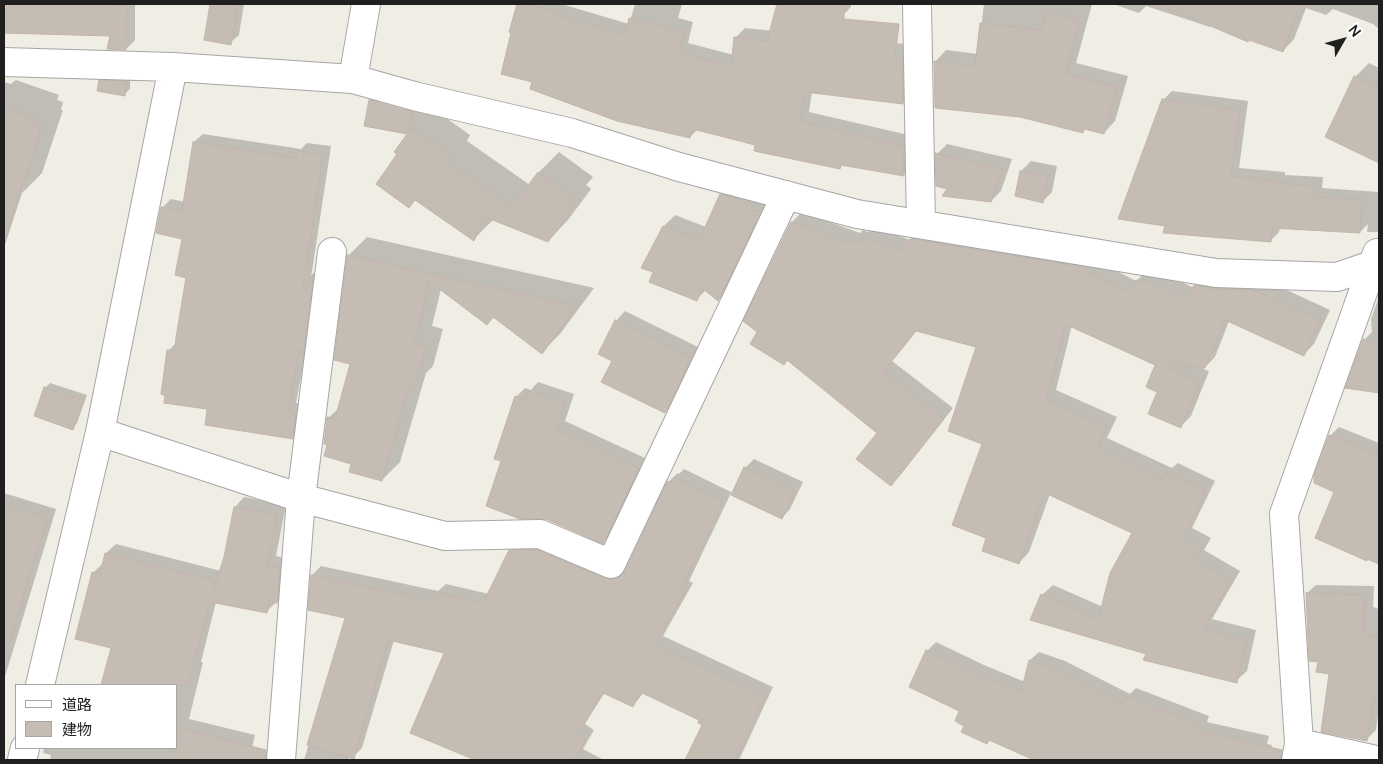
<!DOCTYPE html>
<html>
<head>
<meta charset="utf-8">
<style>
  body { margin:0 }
  #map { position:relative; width:1383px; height:764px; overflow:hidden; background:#f0ede5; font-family:Manrope,"Noto Sans JP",sans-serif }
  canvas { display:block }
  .frame { position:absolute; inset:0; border:5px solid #1f1f1f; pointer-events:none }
  .legend { position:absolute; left:15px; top:684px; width:162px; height:65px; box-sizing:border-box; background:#fff; border:1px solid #a5a5a5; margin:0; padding:6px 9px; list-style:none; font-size:15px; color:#1f1f1f }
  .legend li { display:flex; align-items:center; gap:10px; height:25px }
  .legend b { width:25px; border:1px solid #a5a5a5 }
  .north { position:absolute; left:1318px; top:15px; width:50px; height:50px; -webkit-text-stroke:4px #fff; paint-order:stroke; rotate:52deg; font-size:14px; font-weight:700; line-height:20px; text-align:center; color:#1f1f1f }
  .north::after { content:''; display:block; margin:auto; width:18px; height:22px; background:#1f1f1f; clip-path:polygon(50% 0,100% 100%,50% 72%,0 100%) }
</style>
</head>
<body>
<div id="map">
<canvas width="1383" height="764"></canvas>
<div class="frame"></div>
<ul class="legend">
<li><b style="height:6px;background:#fff"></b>道路</li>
<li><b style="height:14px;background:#c5bcb4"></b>建物</li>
</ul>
<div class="north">N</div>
</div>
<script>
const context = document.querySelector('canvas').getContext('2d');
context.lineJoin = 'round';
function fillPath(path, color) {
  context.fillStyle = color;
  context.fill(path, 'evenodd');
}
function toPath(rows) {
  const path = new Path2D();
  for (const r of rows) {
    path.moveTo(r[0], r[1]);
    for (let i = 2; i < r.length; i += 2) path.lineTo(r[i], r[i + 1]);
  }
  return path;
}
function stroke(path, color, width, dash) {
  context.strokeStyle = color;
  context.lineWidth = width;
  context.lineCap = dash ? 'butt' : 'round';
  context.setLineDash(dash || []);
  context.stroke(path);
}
const shadow = toPath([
  [4,4,135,4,135,40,126,49,112,35,4,32],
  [211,4,244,4,239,35,230,43,205,39],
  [519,4,565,4,565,5,629,24,635,4,682,4,678,18,693,22,688,43,734,55,735,38,745,28,905,44,912,93,903,103,812,92,809,112,913,136,914,165,904,174,843,164,840,167,698,129,690,137,533,81,513,32,511,31],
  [799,4,851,4,851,7,843,15],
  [984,4,1092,4,1076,63,1128,76,1115,121,1104,133,1086,128,1083,132,935,62,946,50,978,54],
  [1113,4,1379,4,1379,29,1373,24,1333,9,1326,15,1306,8,1294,39,1283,51,1212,25,1210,27,1146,6,1139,13],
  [1369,63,1379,68,1379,161,1326,136,1355,77],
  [106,76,130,77,130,89,125,94,101,81],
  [16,80,59,95,57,100,63,102,61,110,63,110,42,173,22,193,4,248,4,82,11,84],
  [390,80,432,92,427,113,432,108,470,135,467,141,530,185,539,172,559,152,593,177,586,185,591,189,568,220,548,241,494,219,474,239,416,199,409,206,399,153,409,133,365,125,370,100],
  [379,101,406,108,405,110,379,104],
  [1172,91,1248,101,1239,168,1285,172,1285,175,1323,177,1322,188,1379,192,1379,232,1367,232,1368,224,1360,232,1280,228,1279,232,1270,241,1167,225,1163,100],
  [203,134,301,149,307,143,331,146,311,278,322,266,296,403,304,404,301,429,292,438,169,350,177,342,188,277,183,238,162,208,171,199,185,202,194,142],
  [947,144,1012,159,1001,191,991,201,949,188,937,154],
  [1031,161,1057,166,1052,192,1042,202,1021,171],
  [732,183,771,201,730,288,718,300,706,290,696,300,655,271,664,226,675,215,706,227,721,195],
  [802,212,860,233,863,230,868,232,874,226,910,240,921,229,1095,260,1136,281,1147,271,1155,269,1194,288,1206,276,1265,280,1330,310,1314,344,1304,354,1229,321,1215,357,1203,369,1209,371,1191,416,1181,426,1158,391,1156,365,1072,325,1056,390,1117,417,1107,438,1172,468,1178,463,1215,481,1192,528,1211,538,1204,550,1240,571,1212,619,1256,630,1247,671,1236,681,1148,653,1042,595,1053,585,1103,607,1134,532,1050,494,1029,552,1019,563,988,537,977,346,917,330,892,361,953,408,901,474,891,484,879,432,788,360,784,364,759,332,792,222],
  [367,237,594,288,560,334,542,352,494,317,487,324,441,289,432,326,443,329,433,366,426,373,400,462,382,480,353,463,329,444,328,418,340,407,352,363,336,359,349,255],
  [1379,297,1379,391,1347,387,1364,340,1372,332,1371,319],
  [625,311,700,348,674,402,665,412,614,360,616,321],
  [538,382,574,394,565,421,647,459,612,533,603,542,503,460,516,397,525,388,531,390],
  [50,383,87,395,77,423,73,428,45,388],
  [1339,427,1379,443,1379,562,1368,558,1366,560,1336,491,1330,436],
  [754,459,803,482,790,509,782,518,731,493,689,581,693,583,663,636,773,687,739,760,687,760,704,725,701,719,644,692,633,706,605,692,585,724,594,730,583,749,602,759,602,760,478,760,412,732,446,652,394,640,362,748,353,757,348,756,349,760,304,760,347,617,312,575,321,566,438,591,446,584,489,594,510,551,519,542,622,571,627,569,668,482,678,473,679,474,684,469,733,493,745,468],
  [4,493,56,509,4,680],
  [244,497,286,505,276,556,289,559,287,592,266,612,216,602,201,662,203,662,189,719,255,735,249,760,50,760,51,755,43,753,44,748,176,748,176,685,103,685,112,647,93,573,103,563,106,553,116,544,221,571,225,557,235,507],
  [1316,585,1374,586,1373,607,1379,609,1379,707,1376,730,1367,739,1331,673,1319,661,1307,593],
  [936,642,984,665,1025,682,1030,660,1039,652,1065,661,1130,694,1136,688,1209,716,1207,722,1269,736,1267,744,1272,745,1268,760,1037,760,990,739,987,742,966,725,961,710,927,651]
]);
const building = toPath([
  [4,4,119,4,118,6,127,6,126,50,107,49,110,36,4,33,4,4],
  [210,4,238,4,231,45,204,40,210,4],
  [517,4,527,4,557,12,556,15,625,34,629,18,684,31,679,53,731,66,734,37,767,41,777,4,844,4,844,19,899,24,895,57,902,58,903,104,805,92,800,121,904,146,904,176,841,165,840,169,754,151,755,145,693,129,690,138,617,121,530,89,532,82,501,74,511,33,509,32,517,4],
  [1159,4,1301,4,1283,52,1249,40,1248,42,1159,4],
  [1046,11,1080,20,1066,74,1118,87,1104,134,1084,129,1083,133,1020,117,935,108,934,61,975,66,980,23,1041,30,1046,11],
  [1354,76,1379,89,1379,163,1325,137,1354,76],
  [99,80,126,81,125,96,97,91,99,80],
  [1162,99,1240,110,1231,176,1277,181,1276,183,1315,186,1314,197,1362,200,1360,233,1272,228,1271,242,1163,233,1165,226,1118,219,1162,99],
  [369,100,413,112,408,132,411,128,451,156,447,162,512,207,538,172,574,198,567,206,572,209,548,242,485,217,474,241,415,200,409,208,376,184,397,154,394,152,407,134,364,126,369,100],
  [4,108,35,118,34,124,40,126,38,134,40,134,8,228,4,227,4,108],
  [193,142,296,158,297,151,323,155,303,288,314,273,304,352,299,351,288,412,296,413,293,439,205,425,207,409,164,403,165,396,161,394,167,350,175,351,176,337,186,278,175,275,182,239,156,233,161,207,182,211,193,142],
  [935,153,1003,169,991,202,942,196,947,189,936,186,935,153],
  [1020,171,1048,176,1043,203,1015,196,1020,171],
  [720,194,737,198,747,203,747,208,761,212,718,301,702,288,697,301,649,282,653,272,641,268,663,226,699,240,720,194],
  [791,222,850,243,852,239,860,242,863,236,901,251,910,239,1085,267,1085,271,1130,293,1136,280,1142,283,1143,279,1187,299,1194,285,1215,289,1254,290,1321,320,1304,356,1225,320,1205,368,1170,363,1169,369,1200,382,1181,428,1148,414,1157,392,1146,387,1155,365,1065,324,1046,400,1107,427,1098,448,1163,479,1166,472,1206,491,1183,538,1202,549,1194,560,1231,581,1203,629,1247,640,1237,683,1143,660,1146,654,1030,620,1041,594,1098,620,1110,573,1132,533,1045,493,1019,564,982,551,986,538,952,525,982,444,948,431,976,347,916,331,883,372,944,419,891,486,856,459,877,433,787,360,784,365,750,344,757,332,743,321,791,222],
  [347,255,431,274,577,306,542,354,493,317,487,325,429,281,415,344,426,347,415,385,410,384,382,481,349,472,351,464,324,456,327,445,324,444,327,417,335,419,350,364,334,360,347,255],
  [615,320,691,358,665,413,601,382,612,361,598,354,615,320],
  [1363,339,1379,346,1379,393,1345,388,1363,339],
  [44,387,83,400,73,430,34,416,44,387],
  [528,391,565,403,557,430,639,468,603,544,546,519,520,519,486,506,501,461,494,459,515,396,525,400,528,391],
  [1329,435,1379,455,1379,564,1367,559,1367,561,1315,538,1334,492,1314,483,1314,475,1329,435],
  [744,467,795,491,782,519,731,495,744,467],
  [674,478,723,501,681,590,684,592,655,645,765,696,735,760,685,760,702,725,698,723,699,720,640,692,633,707,603,693,577,733,586,739,574,760,475,760,410,733,444,653,388,640,354,759,307,745,345,618,308,610,311,575,433,601,435,592,483,603,509,550,537,550,605,578,613,579,620,576,625,571,667,481,671,483,674,478],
  [4,505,47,518,10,641,4,640,4,505],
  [234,507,277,514,267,566,280,568,277,603,269,601,267,613,210,602,188,685,101,685,111,648,75,639,92,572,100,574,105,553,215,581,214,588,224,557,234,507],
  [1306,593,1365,595,1364,635,1379,637,1379,695,1374,695,1367,741,1321,732,1329,674,1316,672,1318,662,1309,661,1306,593],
  [926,650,976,674,1021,692,1029,660,1056,670,1123,703,1126,696,1201,725,1199,730,1282,750,1281,760,1034,760,989,740,987,744,961,732,964,726,955,721,959,711,909,687,926,650],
  [176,727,266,750,266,760,176,760,176,727]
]);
const minor = toPath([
  [917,4,921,224],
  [4,62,173,67,353,79,414,96,572,133,679,167,857,214,1216,273,1337,277,1372,265,1379,264],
  [173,67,100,432,301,498,445,536,540,534,611,564,786,195],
  [353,79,366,4],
  [40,685,100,432],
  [1299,743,1376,760],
  [22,760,25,748],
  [281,760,301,498,332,252],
  [1296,760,1299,743,1284,514,1377,253]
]);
fillPath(shadow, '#0003');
fillPath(building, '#c5bcb4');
stroke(building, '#c2b5a7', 1);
stroke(minor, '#a6a6a6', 30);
stroke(minor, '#fff', 28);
</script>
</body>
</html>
